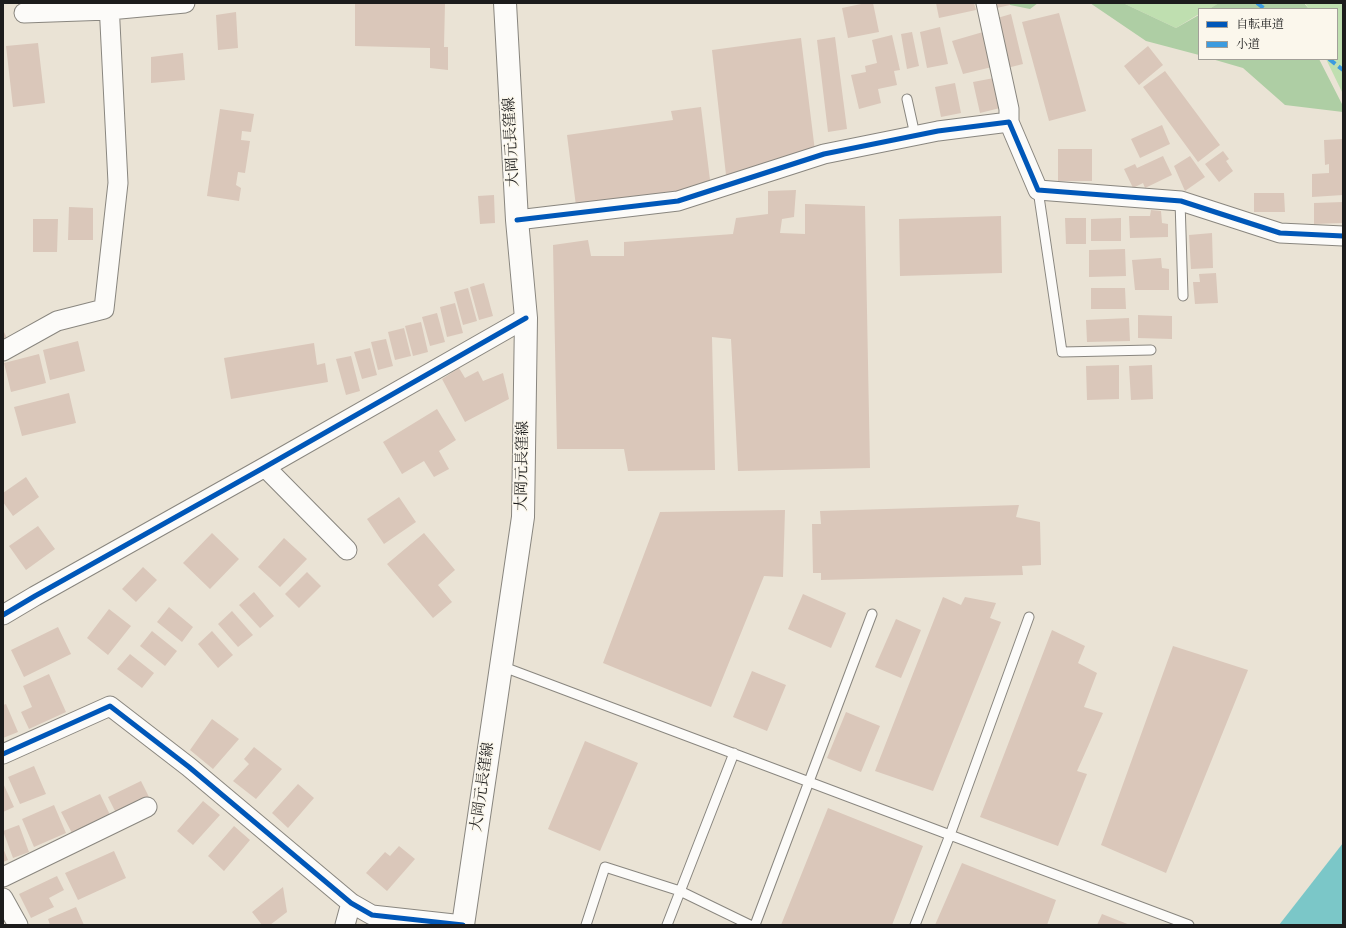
<!DOCTYPE html>
<html>
<head>
<meta charset="utf-8">
<style>
  body { margin:0 }
  #map { position:relative; width:1346px; height:928px; overflow:hidden; background:#eae3d5; font-family:"Sorts Mill Goudy","Noto Serif JP",serif }
  canvas { display:block }
  .frame { position:absolute; inset:0; border:4px solid #1c1c1c; pointer-events:none }
  .legend { position:absolute; left:1198px; top:8px; width:140px; height:52px; box-sizing:border-box; background:#fbf7ec; border:1px solid #a29f99; margin:0; padding:5px 7px; list-style:none; font-size:12px; color:#1c1c1c }
  .legend li { display:flex; align-items:center; gap:8px; height:20px }
  .legend b { width:20px; border:1px solid #a29f99 }
</style>
</head>
<body>
<div id="map">
<canvas width="1346" height="928"></canvas>
<div class="frame"></div>
<ul class="legend">
<li><b style="height:5px;background:#0057b8"></b>自転車道</li>
<li><b style="height:5px;background:#3c9bdf"></b>小道</li>
</ul>
</div>
<script>
const context = document.querySelector('canvas').getContext('2d');
context.lineJoin = 'round';
function fillPath(path, color) {
  context.fillStyle = color;
  context.fill(path, 'evenodd');
}
function toPath(rows) {
  const path = new Path2D();
  for (const r of rows) {
    path.moveTo(r[0], r[1]);
    for (let i = 2; i < r.length; i += 2) path.lineTo(r[i], r[i + 1]);
  }
  return path;
}
function stroke(path, color, width, dash) {
  context.strokeStyle = color;
  context.lineWidth = width;
  context.lineCap = dash ? 'butt' : 'round';
  context.setLineDash(dash || []);
  context.stroke(path);
}
function write(font, color, halo, rows, align = 'center') {
  context.font = font + ' "Sorts Mill Goudy","Noto Serif JP",serif';
  context.lineWidth = 3;
  context.setLineDash([]);
  context.textBaseline = 'middle';
  context.strokeStyle = halo;
  context.fillStyle = color;
  for (const [text, x, y, turn = 0] of rows) {
    context.save();
    context.translate(x, y);
    context.rotate((+turn || 0) * Math.PI / 180);
    context.textAlign = isNaN(turn) ? turn : align;
    if (halo) context.strokeText(text, 0, 0);
    context.fillText(text, 0, 0);
    context.restore();
  }
}
const green = toPath([
  [1123,3,1218,3,1218,4,1209,9,1199,9,1199,14,1176,28],
  [1305,3,1343,3,1343,94,1326,59,1337,59,1337,9,1309,9]
]);
const forest = toPath([
  [1010,3,1038,3,1030,9,1010,5],
  [1090,3,1123,3,1176,28,1199,15,1199,55,1146,41],
  [1219,3,1304,3,1309,9,1209,9],
  [1212,59,1319,59,1343,106,1343,112,1285,105,1243,68]
]);
const water = toPath([
  [1343,843,1343,925,1279,925]
]);
const building = toPath([
  [355,3,445,3,444,47,448,47,448,70,430,68,430,48,355,46],
  [866,3,873,3,879,32,848,38,842,8],
  [936,3,974,3,976,10,939,18],
  [990,3,1010,3,1010,5,992,9],
  [236,12,238,48,218,50,216,15],
  [1059,13,1086,111,1049,121,1022,22],
  [1011,14,1023,64,1007,68,994,19],
  [940,27,948,64,927,68,920,32],
  [912,32,919,66,907,69,901,34],
  [983,32,992,67,963,74,952,41],
  [892,35,900,70,894,71,897,85,878,89,881,103,859,109,851,75,866,72,865,66,877,63,872,40],
  [835,37,847,129,828,132,817,40],
  [801,38,815,151,726,175,712,50],
  [38,43,45,103,13,107,6,46],
  [1148,46,1163,65,1139,85,1124,66],
  [183,53,185,80,151,83,151,57],
  [1165,71,1220,145,1198,162,1143,87],
  [994,78,1000,108,980,113,973,82],
  [955,83,961,113,941,117,935,87],
  [701,107,710,180,683,191,576,206,567,135,673,120,671,111],
  [220,109,254,114,251,132,242,131,241,140,250,141,245,173,238,172,236,185,241,188,239,201,207,196],
  [1162,125,1170,144,1140,158,1131,139],
  [1343,139,1343,195,1312,197,1312,174,1329,173,1329,164,1325,165,1324,140],
  [1058,149,1092,149,1092,181,1058,181],
  [1223,151,1229,159,1226,161,1233,171,1219,182,1205,164],
  [1163,156,1172,175,1145,188,1143,183,1133,188,1124,169,1135,164,1137,168],
  [1190,156,1205,177,1185,191,1174,166],
  [796,190,794,217,782,219,780,233,805,234,805,204,865,206,870,468,738,471,731,339,712,337,715,470,628,471,624,449,557,449,553,245,588,240,591,256,624,256,624,242,733,234,736,218,768,214,768,191],
  [1254,193,1284,193,1285,212,1254,212],
  [494,195,495,223,480,224,478,196],
  [1343,202,1343,223,1314,224,1314,203],
  [69,207,93,208,93,240,68,240],
  [1151,210,1161,211,1162,223,1168,224,1168,237,1130,238,1129,216,1150,216],
  [1001,216,1002,273,900,276,899,219],
  [1065,218,1086,218,1086,244,1066,244],
  [1121,218,1121,241,1091,241,1091,219],
  [33,219,58,219,57,252,33,252],
  [1212,233,1213,268,1191,269,1189,235],
  [1125,249,1126,276,1089,277,1089,250],
  [1161,258,1162,268,1169,269,1169,290,1135,290,1132,260],
  [1216,273,1218,303,1195,304,1193,282,1200,282,1199,274],
  [484,283,493,316,479,320,470,287],
  [468,288,477,321,463,325,454,292],
  [1091,288,1125,288,1126,309,1091,309],
  [455,303,463,333,447,337,440,307],
  [437,313,445,342,430,346,422,317],
  [1138,315,1172,316,1172,339,1138,338],
  [1129,318,1130,341,1087,342,1086,320],
  [421,322,428,352,413,356,405,326],
  [404,328,411,356,395,360,388,332],
  [3,330,8,340,3,342],
  [386,339,393,366,378,370,371,342],
  [78,341,85,371,50,380,43,350],
  [314,343,317,365,325,363,328,382,231,399,224,358],
  [370,348,377,375,362,379,354,352],
  [39,354,46,383,11,392,4,363],
  [351,356,360,391,346,395,336,359],
  [1119,365,1119,399,1087,400,1086,366],
  [1152,365,1153,399,1131,400,1129,366],
  [459,368,465,378,478,371,483,381,503,373,509,399,465,422,442,379],
  [69,393,76,423,22,436,14,407],
  [437,409,456,440,439,451,449,469,434,477,424,461,402,474,383,442],
  [26,477,39,497,13,516,3,502,3,493],
  [399,497,416,522,384,544,367,519],
  [1019,505,1016,517,1040,522,1041,565,1022,566,1023,575,821,580,821,573,813,573,812,524,821,524,820,511],
  [785,510,783,577,764,576,711,707,603,663,660,512],
  [38,526,55,549,26,570,9,546],
  [212,533,239,559,210,589,183,563],
  [424,533,455,570,438,585,452,602,433,618,387,564],
  [284,538,307,559,280,587,258,567],
  [143,567,157,580,136,602,122,589],
  [307,572,321,586,299,608,285,594],
  [254,592,274,616,260,628,239,605],
  [803,594,846,613,831,648,788,629],
  [943,597,961,605,965,597,996,603,990,618,1001,622,933,791,875,771],
  [169,607,193,627,182,642,157,622],
  [109,609,131,626,108,655,87,638],
  [232,611,253,635,238,647,218,624],
  [896,619,921,630,901,678,875,667],
  [58,627,71,654,24,677,11,650],
  [1052,630,1085,646,1078,663,1097,673,1084,707,1103,713,1077,771,1087,774,1058,846,980,817],
  [152,631,177,651,165,666,140,646],
  [212,631,233,655,218,668,198,644],
  [1173,646,1248,670,1166,873,1101,845],
  [130,654,154,673,142,688,117,669],
  [752,671,786,685,767,731,733,717],
  [49,674,66,712,29,729,21,712,32,707,23,686],
  [6,704,18,732,3,738,3,705],
  [846,712,880,726,861,772,827,758],
  [212,719,239,739,213,769,190,750],
  [585,741,638,763,600,851,548,829],
  [254,747,282,769,256,799,233,781,249,764,244,759],
  [34,766,46,794,20,804,8,777],
  [141,781,150,799,117,815,108,797],
  [3,783,14,807,3,812],
  [298,784,314,798,288,828,272,813],
  [100,794,111,817,73,835,61,812],
  [203,801,220,815,193,845,177,831],
  [54,805,66,833,34,847,22,819],
  [828,808,923,846,892,925,781,925],
  [19,825,29,852,13,858,3,831],
  [234,826,250,840,224,871,208,856],
  [399,846,415,859,387,891,366,873,385,852,390,856],
  [3,848,8,860,3,862],
  [114,851,126,878,78,900,65,873],
  [962,863,1056,900,1047,925,935,925],
  [57,876,64,890,49,898,54,907,31,918,19,894],
  [283,887,287,912,270,925,262,925,252,912],
  [76,907,84,925,50,925,48,919],
  [1102,914,1130,925,1097,925]
]);
const lane = toPath([
  [907,99,915,135],
  [1038,190,1062,352,1151,350],
  [1180,201,1183,296],
  [501,666,1189,925],
  [586,925,605,867,680,891,750,925],
  [667,925,734,753],
  [755,925,872,614],
  [915,925,950,835,1029,617]
]);
const street = toPath([
  [986,3,1009,109,1009,122],
  [24,13,109,10,185,3],
  [517,220,678,201,824,154,938,131,1009,122,1038,190,1181,201,1280,233,1343,236],
  [3,351,57,321,104,309,118,183,109,3],
  [265,467,347,550],
  [3,615,35,596,265,467,526,318],
  [3,754,110,706,189,767,351,903,372,915,463,925],
  [3,877,147,807],
  [3,898,18,925],
  [345,925,351,903]
]);
const primary = toPath([
  [463,925,523,517,526,318,517,220,505,3]
]);
const quiet = toPath([
  [1257,3,1265,9],
  [1329,59,1343,70]
]);
const cycleway = toPath([
  [517,220,678,201,824,154,938,131,1009,122,1038,190,1181,201,1280,233,1343,236],
  [3,615,35,596,265,467,526,318],
  [3,754,110,706,189,767,351,903,372,915,463,925]
]);
const streetNames = [
  ["大岡元長窪線",513,142,-93],
  ["大岡元長窪線",524,466,-89],
  ["大岡元長窪線",484,787,-82]
];
fillPath(green, '#bfdfb0');
fillPath(forest, '#aecea4');
fillPath(water, '#7bc7c8');
fillPath(building, '#dac7ba');
stroke(lane, '#89867f', 11);
stroke(street, '#89867f', 21);
stroke(primary, '#89867f', 24);
stroke(lane, '#fcfbf9', 9);
stroke(street, '#fcfbf9', 19);
stroke(primary, '#fcfbf9', 22);
stroke(quiet, '#3c9bdf', 4, [8, 4]);
stroke(cycleway, '#0057b8', 5);
write('15px', '#1c1c1c', '#fbf7ec', streetNames);
</script>
</body>
</html>
